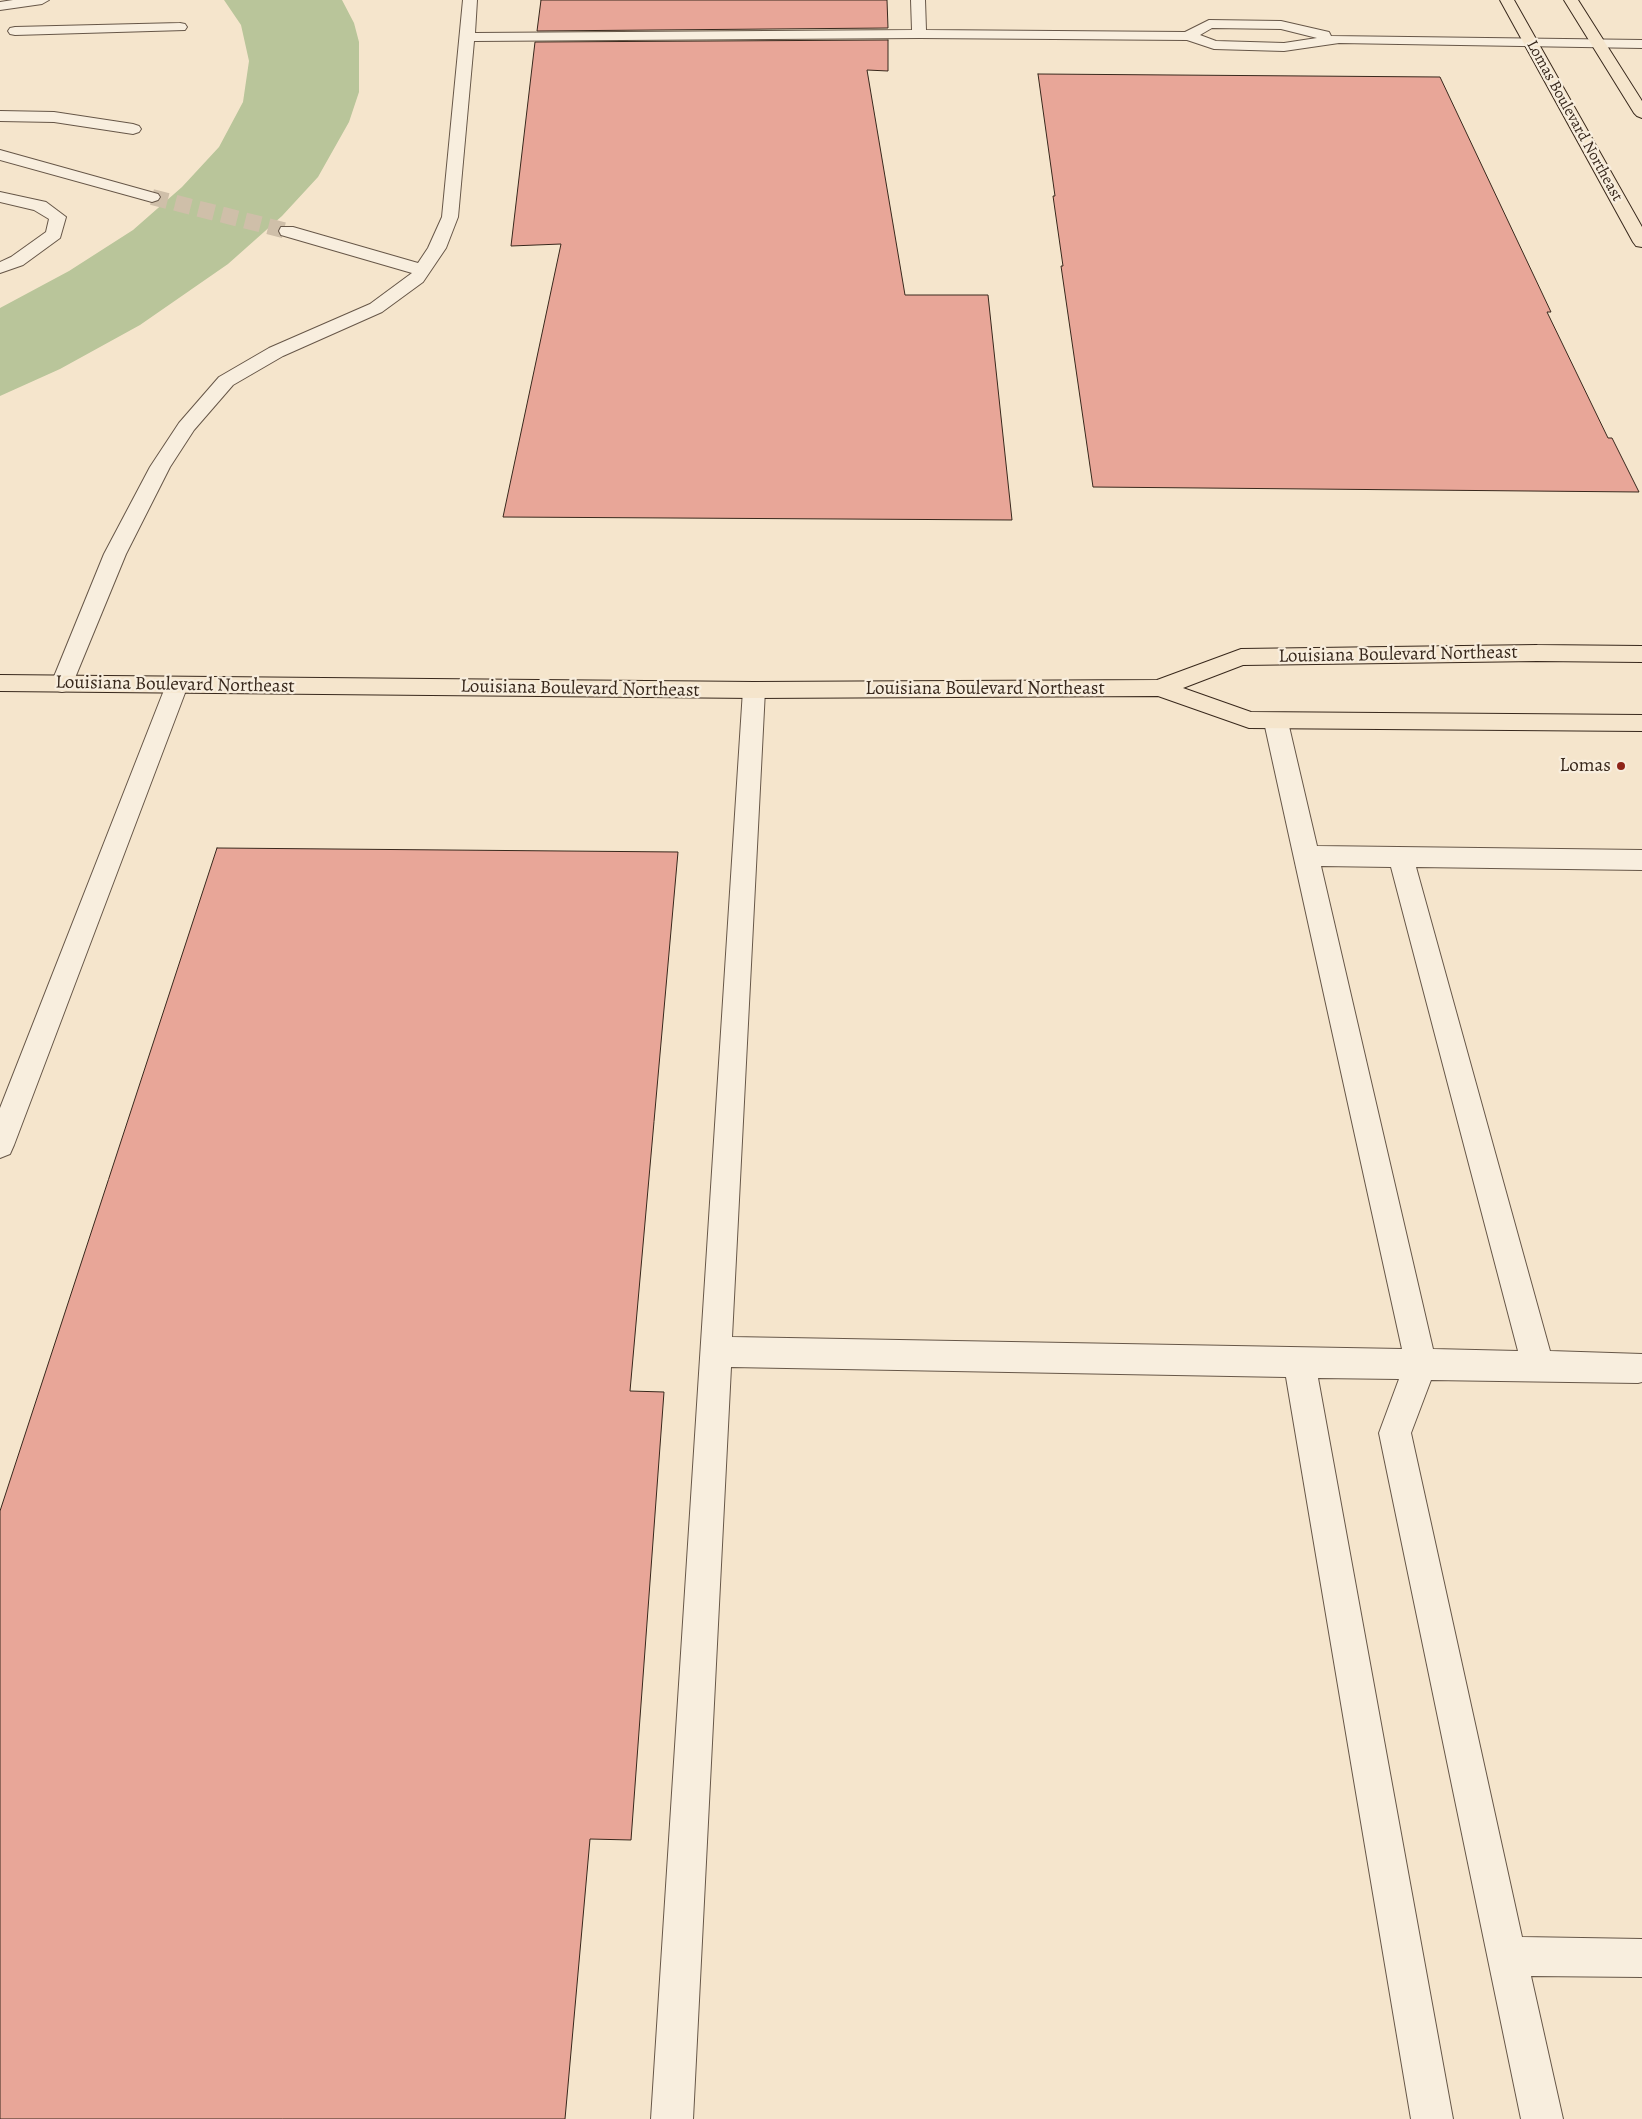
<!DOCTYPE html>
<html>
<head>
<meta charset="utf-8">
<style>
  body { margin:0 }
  canvas { display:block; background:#f5e5cc }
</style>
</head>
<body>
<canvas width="1642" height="2119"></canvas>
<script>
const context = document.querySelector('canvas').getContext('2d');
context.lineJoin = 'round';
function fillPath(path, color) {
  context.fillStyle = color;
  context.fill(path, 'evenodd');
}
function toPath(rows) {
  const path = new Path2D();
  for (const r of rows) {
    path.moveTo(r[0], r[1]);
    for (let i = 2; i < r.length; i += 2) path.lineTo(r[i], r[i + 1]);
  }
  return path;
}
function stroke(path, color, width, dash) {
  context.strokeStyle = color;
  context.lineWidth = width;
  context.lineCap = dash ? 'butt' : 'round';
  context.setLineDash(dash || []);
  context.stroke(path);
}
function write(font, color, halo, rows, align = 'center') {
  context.font = font + ' Alegreya,serif';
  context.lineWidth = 4.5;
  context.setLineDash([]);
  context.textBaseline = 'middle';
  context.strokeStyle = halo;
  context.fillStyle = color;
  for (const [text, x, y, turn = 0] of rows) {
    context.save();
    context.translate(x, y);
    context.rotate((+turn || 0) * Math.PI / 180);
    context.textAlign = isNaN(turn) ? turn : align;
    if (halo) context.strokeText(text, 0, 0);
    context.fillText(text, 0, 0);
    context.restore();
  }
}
const green = toPath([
  [224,0,342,0,354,23,359,42,359,92,349,122,318,177,282,216,228,264,140,325,60,369,0,396,0,308,69,271,133,230,182,187,219,147,243,102,249,61,241,25]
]);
const building = toPath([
  [541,0,887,0,888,28,537,31,541,0],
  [888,40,888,71,867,70,905,295,988,295,1012,520,503,517,561,244,511,246,535,42,888,40],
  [1038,74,1440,77,1551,312,1547,312,1608,438,1612,438,1639,492,1093,487,1061,266,1063,266,1053,196,1055,196,1038,74],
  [217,848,678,852,630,1391,664,1392,631,1840,590,1839,565,2119,0,2119,0,1511,217,848]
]);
const minorTunnel = toPath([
  [152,197,287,231]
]);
const minor = toPath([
  [13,0,49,0,42,4,0,10,0,2,13,0],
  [463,0,477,0,475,33,912,30,911,0,925,0,926,30,1185,32,1209,20,1281,21,1329,32,1331,36,1642,40,1642,48,1339,43,1284,51,1214,49,1187,40,919,38,474,41,458,217,446,248,423,282,382,312,283,356,233,385,194,430,170,467,126,554,70,690,62,692,54,690,51,684,104,554,150,467,179,423,219,377,269,348,370,304,412,273,281,235,279,231,281,227,293,227,418,263,428,248,442,217,463,0],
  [1212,28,1281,29,1317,38,1284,43,1216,41,1200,35,1212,28],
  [180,23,185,24,187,27,185,30,15,35,10,34,8,31,10,28,15,27,180,23],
  [0,111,54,112,133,124,139,126,141,129,139,132,133,134,54,122,0,121,0,111],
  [0,150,158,194,160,197,158,200,152,202,0,160,0,150],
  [0,192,46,202,66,217,60,238,23,265,0,273,0,262,11,257,46,232,49,219,34,210,0,202,0,192],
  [177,677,185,679,188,685,14,1145,10,1154,0,1158,0,1108,166,685,169,679,177,677],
  [754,682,762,684,765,690,732,1337,1402,1349,1264,722,1268,716,1276,714,1284,716,1288,722,1317,846,1642,850,1642,870,1416,867,1550,1351,1642,1354,1642,1382,1638,1383,1431,1380,1411,1433,1522,1937,1642,1939,1642,1977,1531,1976,1563,2119,1521,2119,1379,1433,1399,1379,1318,1378,1453,2119,1411,2119,1286,1377,731,1367,693,2119,651,2119,743,690,746,684,754,682],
  [1321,866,1391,867,1518,1351,1433,1349,1321,866]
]);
const major = toPath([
  [1500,0,1514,0,1642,227,1642,247,1636,246,1633,242,1500,0],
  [1564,0,1578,0,1642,101,1642,118,1637,116,1634,113,1564,0],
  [1537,645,1642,646,1642,662,1537,661,1243,665,1183,688,1251,712,1642,715,1642,731,1249,728,1158,696,754,698,0,691,0,675,754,682,1157,680,1241,649,1537,645]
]);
const markers = [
  [1621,766,5,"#8f2418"]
];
const farStreetnames = [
  ["Lomas Boulevard Northeast",1574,121,61]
];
const streetNames = [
  ["Louisiana Boulevard Northeast",1398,655,-1],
  ["Louisiana Boulevard Northeast",175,685,1],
  ["Louisiana Boulevard Northeast",580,689,1],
  ["Louisiana Boulevard Northeast",985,689]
];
const poiNames = [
  ["Lomas",1611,766]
];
fillPath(green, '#b9c59a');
fillPath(building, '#e8a698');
stroke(building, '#38281c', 1);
stroke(minorTunnel, '#cfbfa9', 16, [16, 8]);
stroke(minor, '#675748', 2);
stroke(major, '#38281c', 2);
fillPath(minor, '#f8eede');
fillPath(major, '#f5e5cc');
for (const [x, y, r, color] of markers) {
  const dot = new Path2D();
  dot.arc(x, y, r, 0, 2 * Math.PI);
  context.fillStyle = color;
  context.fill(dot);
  stroke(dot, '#f8eede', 2);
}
write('16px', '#38281c', '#f8eede', farStreetnames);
write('19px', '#38281c', '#f8eede', streetNames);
write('19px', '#38281c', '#f8eede', poiNames, 'right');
</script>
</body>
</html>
